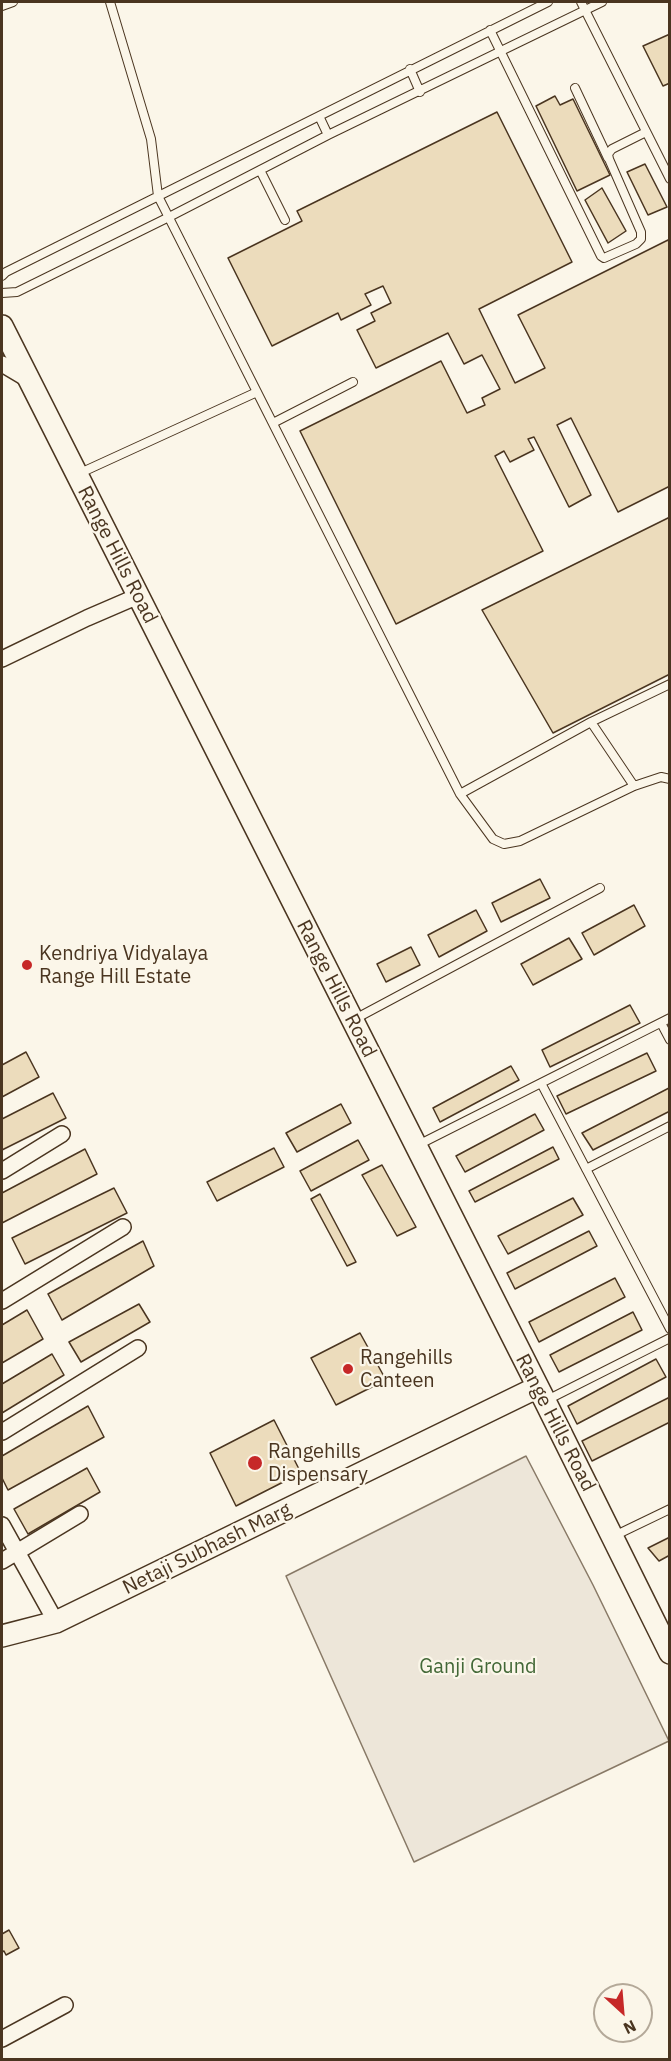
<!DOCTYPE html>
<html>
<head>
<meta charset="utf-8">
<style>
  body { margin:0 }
  #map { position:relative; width:671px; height:2061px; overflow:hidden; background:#fbf6e9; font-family:"IBM Plex Sans",sans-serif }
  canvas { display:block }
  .frame { position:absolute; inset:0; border:3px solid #4a3520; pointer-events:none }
  .north { position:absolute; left:593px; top:1983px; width:60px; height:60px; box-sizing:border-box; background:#fbf6e9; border:2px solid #b4a999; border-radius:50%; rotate:154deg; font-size:16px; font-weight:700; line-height:24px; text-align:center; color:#4a3520 }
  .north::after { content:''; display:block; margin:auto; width:21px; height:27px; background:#c62828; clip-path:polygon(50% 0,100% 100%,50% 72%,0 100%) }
</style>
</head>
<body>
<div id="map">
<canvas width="671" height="2061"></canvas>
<div class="frame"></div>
<div class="north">N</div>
</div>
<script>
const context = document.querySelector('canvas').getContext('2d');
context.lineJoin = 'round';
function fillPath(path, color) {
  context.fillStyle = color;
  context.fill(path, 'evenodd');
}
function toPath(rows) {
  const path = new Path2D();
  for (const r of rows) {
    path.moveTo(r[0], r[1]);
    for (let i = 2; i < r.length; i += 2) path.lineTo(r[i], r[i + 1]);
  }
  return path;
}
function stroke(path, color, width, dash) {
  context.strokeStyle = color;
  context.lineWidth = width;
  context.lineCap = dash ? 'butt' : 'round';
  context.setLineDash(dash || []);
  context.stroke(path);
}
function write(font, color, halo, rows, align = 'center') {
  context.font = font + ' "IBM Plex Sans",sans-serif';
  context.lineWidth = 4.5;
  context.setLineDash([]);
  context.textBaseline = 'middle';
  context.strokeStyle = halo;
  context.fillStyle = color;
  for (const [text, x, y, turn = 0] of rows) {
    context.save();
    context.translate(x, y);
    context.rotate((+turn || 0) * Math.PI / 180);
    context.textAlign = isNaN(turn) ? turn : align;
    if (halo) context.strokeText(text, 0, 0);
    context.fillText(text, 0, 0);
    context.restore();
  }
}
const green = toPath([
  [526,1456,593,1585,669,1741,414,1862,286,1576,526,1456]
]);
const building = toPath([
  [670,34,670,83,663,86,643,46,670,34],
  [555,96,560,105,573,99,610,175,577,191,536,106,555,96],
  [497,112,572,262,479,309,515,383,545,368,518,315,668,240,670,243,670,486,618,512,571,418,557,425,591,495,569,507,534,437,528,439,534,450,510,462,504,451,495,456,543,551,396,624,300,431,441,361,467,413,485,405,482,398,500,389,482,355,464,364,448,333,376,368,357,330,375,321,371,313,391,303,383,286,365,294,371,305,341,320,338,313,272,346,228,258,302,221,297,211,497,112],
  [645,164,667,207,648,215,627,172,645,164],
  [602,188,626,231,608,243,585,200,602,188],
  [670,517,670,674,553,733,482,610,670,517],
  [540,879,550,898,501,922,492,903,540,879],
  [634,905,645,926,594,955,582,933,634,905],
  [476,910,487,931,439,957,428,935,476,910],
  [569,938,582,959,533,985,521,964,569,938],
  [411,947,420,965,386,982,377,964,411,947],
  [630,1005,640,1023,550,1067,542,1050,630,1005],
  [26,1052,39,1077,2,1097,2,1065,26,1052],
  [647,1053,656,1071,566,1114,557,1096,647,1053],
  [511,1066,519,1080,440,1122,433,1108,511,1066],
  [669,1088,670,1111,593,1150,582,1133,669,1088],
  [53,1093,66,1118,2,1150,2,1119,53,1093],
  [341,1104,351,1123,297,1152,286,1133,341,1104],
  [535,1114,544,1130,465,1172,456,1156,535,1114],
  [358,1140,369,1160,311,1191,300,1171,358,1140],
  [553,1147,559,1159,475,1202,469,1191,553,1147],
  [274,1148,284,1167,217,1201,207,1182,274,1148],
  [85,1149,97,1174,2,1223,2,1193,85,1149],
  [382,1165,416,1227,397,1236,362,1175,382,1165],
  [114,1188,127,1213,25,1264,12,1238,114,1188],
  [320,1194,356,1262,347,1266,311,1199,320,1194],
  [573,1198,583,1215,508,1254,498,1236,573,1198],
  [589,1231,597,1246,515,1289,507,1273,589,1231],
  [143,1241,154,1266,62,1320,48,1294,143,1241],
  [615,1278,625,1297,539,1342,529,1322,615,1278],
  [139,1304,150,1322,81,1362,69,1342,139,1304],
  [27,1310,43,1339,2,1363,2,1325,27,1310],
  [633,1312,642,1330,559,1372,550,1355,633,1312],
  [360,1333,386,1380,336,1405,311,1358,360,1333],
  [52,1354,64,1375,2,1413,2,1384,52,1354],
  [656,1359,666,1377,577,1424,568,1406,656,1359],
  [670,1397,670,1422,592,1461,582,1441,670,1397],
  [88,1406,104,1437,8,1490,2,1478,2,1456,88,1406],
  [274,1420,301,1473,236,1506,210,1453,274,1420],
  [87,1468,100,1492,28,1534,14,1509,87,1468],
  [670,1537,670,1555,659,1561,648,1548,670,1537],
  [9,1930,19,1948,6,1955,4,1951,2,1952,2,1934,9,1930]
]);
const lane = toPath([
  [110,2,151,139,158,196,460,794],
  [581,2,670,179],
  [2,6,13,2],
  [490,30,601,256,604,258,636,244,641,239,641,232,609,159,608,154,612,149,646,132],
  [410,69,420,92],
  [575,88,608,158],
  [319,116,328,135],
  [260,170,285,220],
  [2,276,6,272,548,2],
  [2,293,17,292,169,217,328,135,602,2],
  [273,423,353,382],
  [78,474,257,392],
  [670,684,591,722,460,794,493,839,504,844,520,841,634,786,661,777,670,779],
  [591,722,634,786],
  [353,1020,600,888],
  [661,1023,670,1040],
  [541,1083,670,1329],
  [416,1146,670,1018],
  [586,1169,670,1126],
  [545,1401,670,1338],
  [614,1536,670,1509]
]);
const street = toPath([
  [2,364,29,380],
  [2,659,87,618,138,596],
  [2,1171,62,1134],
  [2,1301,123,1227],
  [2,1432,138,1348],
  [2,1525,56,1622],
  [2,1561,80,1514],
  [2,2039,65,2005]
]);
const secondary = toPath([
  [2,326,545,1401,670,1653],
  [2,1636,56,1622,538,1387]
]);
const markers = [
  [27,965,6,"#c62828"],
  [348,1369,6,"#c62828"],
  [255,1463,8,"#c62828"]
];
const streetNames = [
  ["Range Hills Road",117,555,63],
  ["Range Hills Road",336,989,63],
  ["Range Hills Road",555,1423,63],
  ["Netaji Subhash Marg",207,1549,-26]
];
const poiNames = [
  ["Kendriya Vidyalaya",39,954],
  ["Range Hill Estate",39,977],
  ["Rangehills",360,1358],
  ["Canteen",360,1381],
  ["Rangehills",268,1452],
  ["Dispensary",268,1475]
];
const parkNames = [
  ["Ganji Ground",478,1667]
];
fillPath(green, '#ede6d9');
stroke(green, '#887966', 1.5);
fillPath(building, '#ecdcbc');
stroke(building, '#4a3520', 1.5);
stroke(lane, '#4a3520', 10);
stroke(street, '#4a3520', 18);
stroke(secondary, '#4a3520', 24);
stroke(lane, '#fbf6e9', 8);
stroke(street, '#fbf6e9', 15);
stroke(secondary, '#fbf6e9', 21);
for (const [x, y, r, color] of markers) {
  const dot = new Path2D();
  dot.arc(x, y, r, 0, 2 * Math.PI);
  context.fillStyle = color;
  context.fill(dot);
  stroke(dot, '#fbf6e9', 2);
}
write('20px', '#4a3520', '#fbf6e9', streetNames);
write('20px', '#4a3520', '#fbf6e9', poiNames, 'left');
write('20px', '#436837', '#fbf6e9', parkNames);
</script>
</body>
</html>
